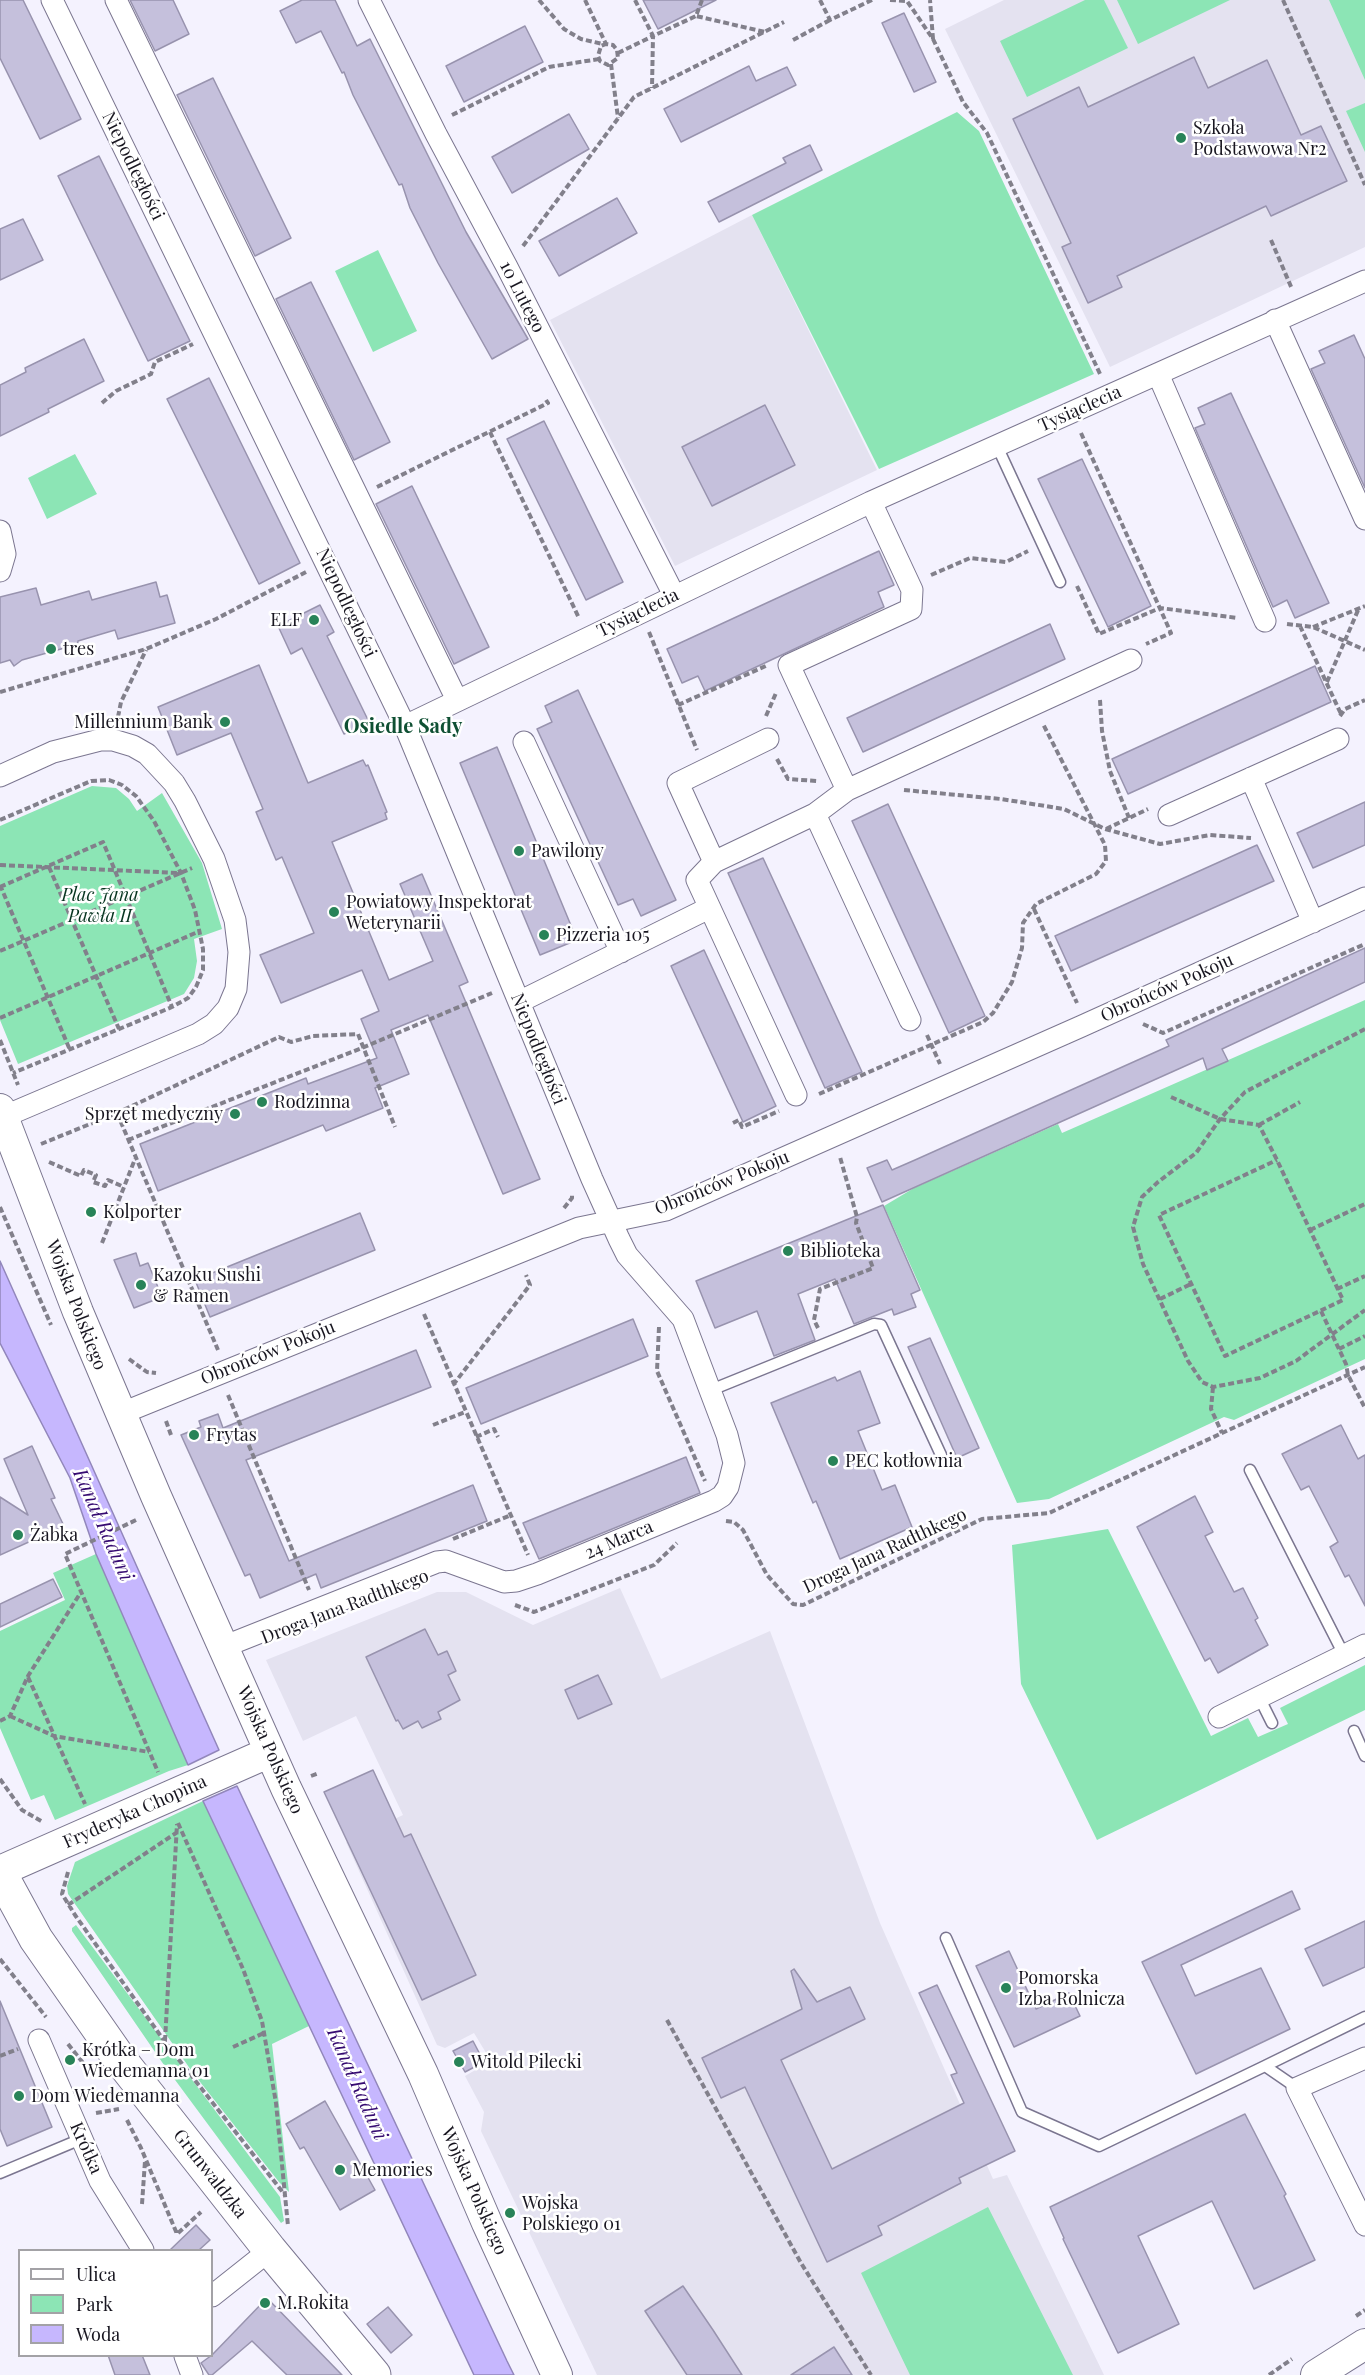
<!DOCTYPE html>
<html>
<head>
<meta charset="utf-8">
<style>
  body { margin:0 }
  #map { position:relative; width:1365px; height:2375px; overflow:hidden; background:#f4f2fe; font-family:"Playfair Display",serif }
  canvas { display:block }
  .legend { position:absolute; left:18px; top:2249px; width:195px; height:108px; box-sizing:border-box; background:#fff; border:2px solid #a3a2a6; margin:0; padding:8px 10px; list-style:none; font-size:18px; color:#181620 }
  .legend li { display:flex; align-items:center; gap:12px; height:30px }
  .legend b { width:30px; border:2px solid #a3a2a6 }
</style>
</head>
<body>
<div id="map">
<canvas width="1365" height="2375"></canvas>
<ul class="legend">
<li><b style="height:8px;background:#fff"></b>Ulica</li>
<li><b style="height:16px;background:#8ce5b5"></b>Park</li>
<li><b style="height:16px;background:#c6b7fe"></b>Woda</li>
</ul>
</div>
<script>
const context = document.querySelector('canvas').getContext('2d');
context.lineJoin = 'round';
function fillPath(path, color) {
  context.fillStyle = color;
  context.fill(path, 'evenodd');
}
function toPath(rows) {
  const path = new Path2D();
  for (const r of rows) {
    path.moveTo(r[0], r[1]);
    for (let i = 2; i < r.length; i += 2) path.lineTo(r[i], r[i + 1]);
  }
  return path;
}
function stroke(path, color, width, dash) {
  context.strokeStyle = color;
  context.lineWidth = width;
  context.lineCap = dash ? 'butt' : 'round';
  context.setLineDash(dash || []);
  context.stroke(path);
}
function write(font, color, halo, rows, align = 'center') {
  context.font = font + ' "Playfair Display",serif';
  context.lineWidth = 5;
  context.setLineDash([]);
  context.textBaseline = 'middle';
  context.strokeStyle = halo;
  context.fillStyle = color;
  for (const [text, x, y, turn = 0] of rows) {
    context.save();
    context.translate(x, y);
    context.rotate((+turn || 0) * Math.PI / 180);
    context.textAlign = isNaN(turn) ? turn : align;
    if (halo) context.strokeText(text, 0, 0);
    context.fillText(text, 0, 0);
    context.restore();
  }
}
const built = toPath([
  [1004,0,1365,0,1365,247,1110,367,945,29],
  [752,215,877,470,675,566,550,320],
  [620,1588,661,1679,770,1631,880,1923,993,2179,1007,2175,1104,2375,597,2375,481,2131,484,2112,465,2076,491,2061,474,2033,445,2048,437,2045,346,1842,403,1815,356,1716,303,1741,266,1660,437,1592,466,1592,533,1625]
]);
const green = toPath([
  [1085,0,1104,0,1128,48,1027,97,1000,41],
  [1117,0,1230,0,1138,44],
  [1329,0,1365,0,1365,80],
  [1365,103,1365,152,1346,111],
  [957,112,979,131,1094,374,879,469,752,215],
  [378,250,417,331,373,352,335,271],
  [75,454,97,494,47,519,28,478],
  [92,786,116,788,129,799,137,811,162,793,202,863,222,929,194,939,197,961,194,978,184,994,18,1064,0,1020,0,826],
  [1365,1000,1365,1359,1234,1420,1224,1417,1049,1499,1017,1503,884,1206,914,1188,1058,1124,1062,1133],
  [1108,1529,1211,1736,1248,1718,1258,1737,1288,1724,1280,1708,1365,1665,1365,1710,1097,1840,1021,1684,1012,1545],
  [96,1554,188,1765,169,1771,55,1820,44,1795,31,1800,0,1728,0,1631,65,1600,53,1573],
  [203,1801,309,2026,272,2044,289,2192,279,2182,193,2073,68,1894,67,1886,75,1862],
  [76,1925,280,2197,284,2221,281,2223,164,2065,72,1931,72,1928],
  [988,2207,1073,2375,910,2375,861,2273]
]);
const water = toPath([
  [0,1261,219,1750,188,1765,96,1554,70,1478,0,1343,0,1261],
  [237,1786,507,2361,514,2375,474,2375,203,1801,237,1786]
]);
const building = toPath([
  [0,0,23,0,81,119,40,139,0,58,0,0],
  [130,0,173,0,189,34,155,51,130,0],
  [302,0,335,0,357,46,370,39,466,232,528,339,492,359,438,263,410,208,402,184,399,185,353,95,344,72,342,73,321,31,296,43,280,11,302,0],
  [643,0,716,0,658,29,643,0],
  [904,13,936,82,914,92,882,23,904,13],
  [525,26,543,62,464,102,446,66,525,26],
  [1194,57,1208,88,1267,60,1301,135,1321,126,1347,181,1271,216,1266,206,1117,276,1122,287,1088,303,1062,247,1071,243,1013,119,1079,87,1088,107,1194,57],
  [749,66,756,81,787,67,796,85,681,142,664,109,749,66],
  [213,78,291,238,255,256,177,95,213,78],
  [569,114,589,149,512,193,492,157,569,114],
  [810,145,822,170,719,222,708,202,786,163,783,158,810,145],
  [99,156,190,341,148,361,58,176,99,156],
  [617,198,637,233,559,276,539,241,617,198],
  [23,219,43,260,0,280,0,229,23,219],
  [311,282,390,442,354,460,276,299,311,282],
  [1354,335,1365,359,1365,488,1311,369,1325,363,1319,351,1354,335],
  [84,339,104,381,48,409,49,412,0,436,0,385,26,372,25,368,84,339],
  [209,378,300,563,259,584,167,399,209,378],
  [1231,393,1329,603,1295,618,1287,600,1273,607,1195,428,1205,424,1198,408,1231,393],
  [765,405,795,465,712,506,682,447,765,405],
  [544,421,623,582,586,600,507,439,544,421],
  [1082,459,1151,606,1108,627,1038,479,1082,459],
  [412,486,489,647,454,664,376,504,412,486],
  [879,551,894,585,878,592,884,607,705,691,698,676,682,683,667,649,879,551],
  [156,582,160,597,167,595,175,623,118,639,115,630,78,641,77,648,68,647,22,660,14,666,10,660,0,663,0,597,36,588,41,605,89,591,92,600,156,582],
  [320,605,334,632,327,636,369,722,344,734,302,648,291,654,278,626,320,605],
  [1050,624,1065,659,863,752,847,718,1050,624],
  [259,665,308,783,363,760,366,766,368,765,387,812,385,813,387,819,332,842,389,980,433,961,400,884,422,874,468,982,459,986,540,1179,503,1194,428,1015,391,1030,409,1074,375,1088,383,1108,326,1131,323,1125,158,1191,140,1144,306,1078,308,1084,377,1058,361,1019,379,1011,362,970,281,1003,260,955,314,933,282,857,276,860,256,812,263,809,231,733,177,755,158,707,259,665],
  [1315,666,1331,702,1128,794,1112,759,1315,666],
  [578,690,676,900,641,916,633,899,618,905,537,729,552,722,545,706,578,690],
  [497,747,577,940,540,955,460,763,497,747],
  [1365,802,1365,845,1313,868,1297,833,1365,802],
  [888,804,985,1016,949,1033,852,821,888,804],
  [1257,845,1274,881,1071,971,1055,936,1257,845],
  [763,858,862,1072,825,1088,728,873,763,858],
  [1365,948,1365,982,1222,1049,1228,1061,1207,1070,1203,1058,882,1202,867,1168,887,1160,892,1170,915,1160,1169,1046,1166,1040,1365,948],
  [704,950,776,1106,743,1122,671,966,704,950],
  [883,1205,920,1290,911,1294,916,1307,894,1315,892,1309,854,1324,835,1279,798,1294,815,1340,774,1356,757,1311,715,1328,696,1281,883,1205],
  [360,1213,375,1250,210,1317,195,1280,360,1213],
  [136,1253,140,1266,148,1263,162,1297,134,1308,114,1260,136,1253],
  [633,1319,648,1356,481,1424,466,1388,633,1319],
  [930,1338,979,1448,957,1458,908,1347,930,1338],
  [416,1350,431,1387,246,1460,289,1561,473,1485,487,1521,321,1588,316,1574,260,1598,250,1574,245,1576,181,1435,201,1427,199,1421,218,1414,223,1428,416,1350],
  [860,1371,880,1423,858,1431,882,1490,895,1485,912,1527,840,1559,816,1501,813,1503,771,1403,835,1377,837,1381,860,1371],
  [1341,1425,1358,1459,1365,1455,1365,1606,1349,1575,1345,1577,1330,1547,1338,1542,1309,1486,1301,1490,1282,1454,1341,1425],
  [32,1446,55,1498,51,1499,64,1526,0,1555,0,1497,28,1515,4,1459,32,1446],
  [686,1457,700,1493,539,1559,523,1523,686,1457],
  [1195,1496,1213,1532,1205,1536,1234,1592,1243,1588,1258,1618,1255,1620,1268,1645,1218,1673,1210,1658,1205,1661,1137,1527,1195,1496],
  [53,1579,62,1597,0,1627,0,1604,53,1579],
  [425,1629,438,1655,447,1651,456,1671,448,1675,460,1700,438,1712,441,1719,422,1728,418,1721,403,1729,398,1720,396,1721,366,1657,425,1629],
  [598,1675,612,1704,578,1719,565,1690,598,1675],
  [373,1770,404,1837,411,1834,476,1975,422,2000,324,1792,373,1770],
  [1292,1891,1300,1909,1181,1965,1195,1996,1261,1968,1290,2029,1196,2074,1142,1962,1292,1891],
  [1365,1921,1365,1967,1323,1986,1305,1949,1365,1921],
  [1009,1951,1036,2009,1069,1993,1080,2016,1014,2047,976,1966,1009,1951],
  [794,1969,817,2002,850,1987,865,2019,781,2060,832,2169,964,2103,951,2075,957,2073,919,1993,937,1985,1015,2151,959,2178,961,2183,878,2226,882,2235,827,2262,745,2087,721,2098,702,2058,802,2009,791,1971,794,1969],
  [0,2001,52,2127,7,2146,0,2129,0,2001],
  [473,2041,484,2062,465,2072,453,2051,473,2041],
  [325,2101,375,2190,340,2210,304,2147,300,2149,286,2124,325,2101],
  [1245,2114,1286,2194,1284,2196,1315,2260,1254,2289,1212,2201,1138,2236,1179,2324,1118,2353,1063,2239,1064,2238,1050,2207,1245,2114],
  [196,2225,210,2240,199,2250,170,2250,196,2225],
  [683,2286,713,2330,742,2375,687,2375,645,2311,683,2286],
  [267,2298,342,2375,287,2375,252,2341,212,2375,209,2375,201,2363,212,2355,267,2298],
  [388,2307,412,2335,391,2353,367,2324,388,2307],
  [834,2347,852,2375,791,2375,834,2347],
  [108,2355,142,2355,150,2375,115,2375,108,2355]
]);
const path = toPath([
  [539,0,564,29,581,39,603,44],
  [585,0,606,44,613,45,617,50,618,58,608,65,600,61,598,56,601,46,606,44],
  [635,0,653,36,696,16],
  [702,0,696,16,765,32],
  [820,0,830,20,872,0],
  [890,0,907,1,933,39,930,0],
  [1283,0,1365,185],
  [933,39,963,102,987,133,1101,376],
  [793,40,830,20],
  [618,53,653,36,652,88],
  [611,64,618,118],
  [452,115,549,67,599,59],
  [1271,240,1292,289],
  [523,246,634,97,784,22],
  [102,403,116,391,151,374,155,362,193,344],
  [490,432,579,618],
  [1081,433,1171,633,1146,644],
  [377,487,548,403,546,400],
  [931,575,970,558,1006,562,1028,551],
  [1077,586,1099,634,1160,608,1238,618],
  [1287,624,1313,627,1365,650],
  [1300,626,1341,714],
  [1313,627,1365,606],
  [649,632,697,750],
  [1327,682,1359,608],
  [0,692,146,649,216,619,306,572],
  [1100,700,1102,731,1110,771,1129,818],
  [678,705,768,665],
  [766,716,776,693],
  [1340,716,1345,709,1365,700],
  [118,717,121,702,146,650],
  [777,759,788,779,817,781],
  [904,790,1001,799,1064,809,1105,829,1160,844,1210,835,1251,838],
  [0,820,91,781,109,780,122,785,136,796,154,821,181,873,195,910,203,949,203,970,196,987,188,998,172,1007,13,1073],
  [1106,829,1148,809],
  [0,865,179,873],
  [49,867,119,1029],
  [0,885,70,1050],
  [0,887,103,842,172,1007],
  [1034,909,1077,1003],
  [0,951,192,868],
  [0,1018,200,931],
  [1143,1024,1163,1033,1365,944],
  [1365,1029,1245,1092,1220,1119,1196,1153,1158,1182,1142,1197,1133,1227,1143,1264,1188,1361,1202,1382,1213,1387,1260,1378,1296,1361,1365,1310],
  [927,1035,940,1064],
  [0,1040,18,1085],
  [819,1094,983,1022,993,1013,1012,982,1022,948,1023,923,1036,904,1096,874,1106,861,1105,845,1043,724],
  [1171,1097,1220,1119,1259,1125,1277,1160,1343,1300,1225,1356,1159,1215,1277,1160],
  [117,1113,218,1350],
  [733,1123,739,1120,742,1127,779,1111],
  [1259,1125,1300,1102],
  [128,1140,362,1048,492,993],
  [41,1144,117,1113,279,1037,291,1042,313,1036,358,1034,395,1127],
  [49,1162,81,1176,84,1170,96,1175,93,1182,105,1186,108,1180,124,1187],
  [0,1207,51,1325],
  [564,1208,572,1198,572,1194],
  [1310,1230,1365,1204],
  [102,1243,135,1159],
  [1337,1289,1365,1276],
  [1160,1299,1191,1284],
  [1321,1311,1346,1364,1348,1375,1365,1408],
  [424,1314,528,1555],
  [659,1327,657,1371,705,1481],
  [818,1328,814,1320,820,1289,873,1268,856,1223,857,1217,840,1157],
  [1339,1349,1365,1336],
  [129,1359,147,1372,156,1373],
  [453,1385,530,1285,526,1275],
  [1213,1387,1211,1409,1222,1433],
  [228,1395,309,1590],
  [166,1421,171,1435],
  [433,1425,465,1412],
  [476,1437,494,1429,498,1437],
  [136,1520,65,1554,158,1772],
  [726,1521,734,1522,743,1530,767,1575,793,1604,803,1605,982,1519,1049,1513,1365,1367],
  [453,1539,511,1515],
  [515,1605,534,1612,654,1565,677,1543],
  [28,1677,85,1804],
  [10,1716,54,1736,149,1752],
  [0,1721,10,1716,28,1676,81,1592],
  [311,1776,319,1773],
  [0,1779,22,1810,43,1822],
  [178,1823,243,1969,262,2021,276,2103,288,2226],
  [68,1872,62,1894,75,1915,165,2042,285,2195],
  [68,1905,176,1833],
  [0,1959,46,2017],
  [667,2020,801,2263,871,2375],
  [165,2041,177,1824],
  [68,2044,91,2073],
  [233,2047,264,2033],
  [0,2056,18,2049],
  [96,2113,119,2109],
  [127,2120,141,2148,177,2234,201,2212],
  [142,2204,145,2161],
  [1356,2316,1365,2310],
  [1269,2375,1292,2359]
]);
const lane = toPath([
  [997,446,1060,582],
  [711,1390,874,1324,881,1325,941,1455],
  [1250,1470,1344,1655],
  [1259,1697,1272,1723],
  [1354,1731,1365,1756],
  [946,1938,1022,2112,1099,2146,1265,2066],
  [1297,2088,1265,2066,1365,2017],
  [0,2173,81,2139]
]);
const street = toPath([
  [52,0,405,726,592,1179,619,1239,627,1255,683,1319,727,1435,734,1463,728,1487,722,1496,714,1501,537,1574,516,1581,504,1582,446,1561,437,1562,223,1647],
  [116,0,457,700],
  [369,0,436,134,507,267,674,595],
  [1275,320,1365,519],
  [1158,374,1265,621],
  [0,531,5,554,0,571],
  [405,726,871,502,1365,281],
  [524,742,621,952],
  [0,776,53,752,100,740,113,740,133,746,147,754,174,783,185,801,214,859,235,920,239,952,236,989,228,1008,214,1024,198,1034,3,1117],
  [1251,778,1313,922],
  [847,790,789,665,911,609,912,590,871,502],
  [815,814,910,1020],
  [1169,815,1338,739],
  [714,862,678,783,768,739],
  [519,1002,709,908],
  [796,1095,697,880,714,862,815,814,847,790,1131,660],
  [120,1414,579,1228,666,1210,1082,1026,1365,898],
  [1219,1717,1365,1645],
  [39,2040,100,2181,143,2250],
  [1365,2058,1297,2088,1365,2225],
  [212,2296,270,2250],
  [185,2356,192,2375]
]);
const secondary = toPath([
  [0,1109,78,1312,156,1496,286,1788,423,2074,487,2223,557,2375],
  [0,1871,270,1752],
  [1316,2375,1365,2344]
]);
const primary = toPath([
  [0,1873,36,1939,119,2058,270,2250,374,2375]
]);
const markers = [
  [1181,138,6,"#288358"],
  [314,620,6,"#288358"],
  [51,649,6,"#288358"],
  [225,722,6,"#288358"],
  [519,851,6,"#288358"],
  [334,912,6,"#288358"],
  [544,935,6,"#288358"],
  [262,1102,6,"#288358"],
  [235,1114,6,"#288358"],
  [91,1212,6,"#288358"],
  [788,1251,6,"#288358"],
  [141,1285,6,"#288358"],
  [194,1435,6,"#288358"],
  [833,1461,6,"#288358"],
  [18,1535,6,"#288358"],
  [1006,1988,6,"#288358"],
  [70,2060,6,"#288358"],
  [459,2062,6,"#288358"],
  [19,2096,6,"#288358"],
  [340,2170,6,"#288358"],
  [510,2213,6,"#288358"],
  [265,2303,6,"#288358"]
];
const poiNames = [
  ["Szkoła",1193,128],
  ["Podstawowa Nr2",1193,149],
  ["ELF",302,620,"right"],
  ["tres",63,649],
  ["Millennium Bank",213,722,"right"],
  ["Pawilony",531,851],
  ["Powiatowy Inspektorat",346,902],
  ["Weterynarii",346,923],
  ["Pizzeria 105",556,935],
  ["Rodzinna",274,1102],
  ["Sprzęt medyczny",223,1114,"right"],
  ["Kolporter",103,1212],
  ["Biblioteka",800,1251],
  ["Kazoku Sushi",153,1275],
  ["& Ramen",153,1296],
  ["Frytas",206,1435],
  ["PEC kotłownia",845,1461],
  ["Żabka",30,1535],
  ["Pomorska",1018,1978],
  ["Izba Rolnicza",1018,1999],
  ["Krótka – Dom",82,2050],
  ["Wiedemanna 01",82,2071],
  ["Witold Pilecki",471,2062],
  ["Dom Wiedemanna",31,2096],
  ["Memories",352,2170],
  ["Wojska",522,2203],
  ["Polskiego 01",522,2224],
  ["M.Rokita",277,2303]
];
const streetNames = [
  ["Niepodległości",133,166,64],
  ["10 Lutego",522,297,63],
  ["Tysiąclecia",1080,409,-24],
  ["Niepodległości",346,603,65],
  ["Tysiąclecia",638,613,-26],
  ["Obrońców Pokoju",1167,988,-24],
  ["Niepodległości",538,1049,68],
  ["Obrońców Pokoju",722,1183,-22],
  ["Wojska Polskiego",76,1305,69],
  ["Obrońców Pokoju",268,1353,-22],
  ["24 Marca",619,1540,-23],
  ["Droga Jana Radthkego",885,1551,-25],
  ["Droga Jana Radthkego",345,1607,-21],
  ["Wojska Polskiego",270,1750,66],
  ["Fryderyka Chopina",135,1812,-24],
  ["Krótka",86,2148,66],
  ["Grunwaldzka",210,2174,52],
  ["Wojska Polskiego",474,2191,66]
];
const parkNames = [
  ["Plac Jana",100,895],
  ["Pawła II",100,916]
];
const neighbourhoodNames = [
  ["Osiedle Sady",403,727]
];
const waterNames = [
  ["Kanał Raduni",103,1525,66],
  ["Kanał Raduni",357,2084,66]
];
fillPath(built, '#e4e2f0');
fillPath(green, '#8ce5b5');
fillPath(water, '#c6b7fe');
stroke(water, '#9287bb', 1.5);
fillPath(building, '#c5c0dc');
stroke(building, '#9893ae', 1.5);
stroke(lane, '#7b7690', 13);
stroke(street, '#7b7690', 23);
stroke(secondary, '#7b7690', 32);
stroke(primary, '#7b7690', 35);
stroke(path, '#82808b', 4, [6, 3]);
stroke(lane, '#fff', 10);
stroke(street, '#fff', 21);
stroke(secondary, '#fff', 30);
stroke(primary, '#fff', 33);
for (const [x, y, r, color] of markers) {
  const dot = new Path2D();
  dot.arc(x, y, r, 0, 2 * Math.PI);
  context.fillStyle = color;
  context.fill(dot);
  stroke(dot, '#fff', 2);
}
write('18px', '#181620', '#fff', poiNames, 'left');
write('18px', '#181620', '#fff', streetNames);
write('italic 18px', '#073520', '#fff', parkNames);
write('bold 20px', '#0f5033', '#fff', neighbourhoodNames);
write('italic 20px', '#360b71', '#fff', waterNames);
</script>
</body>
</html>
